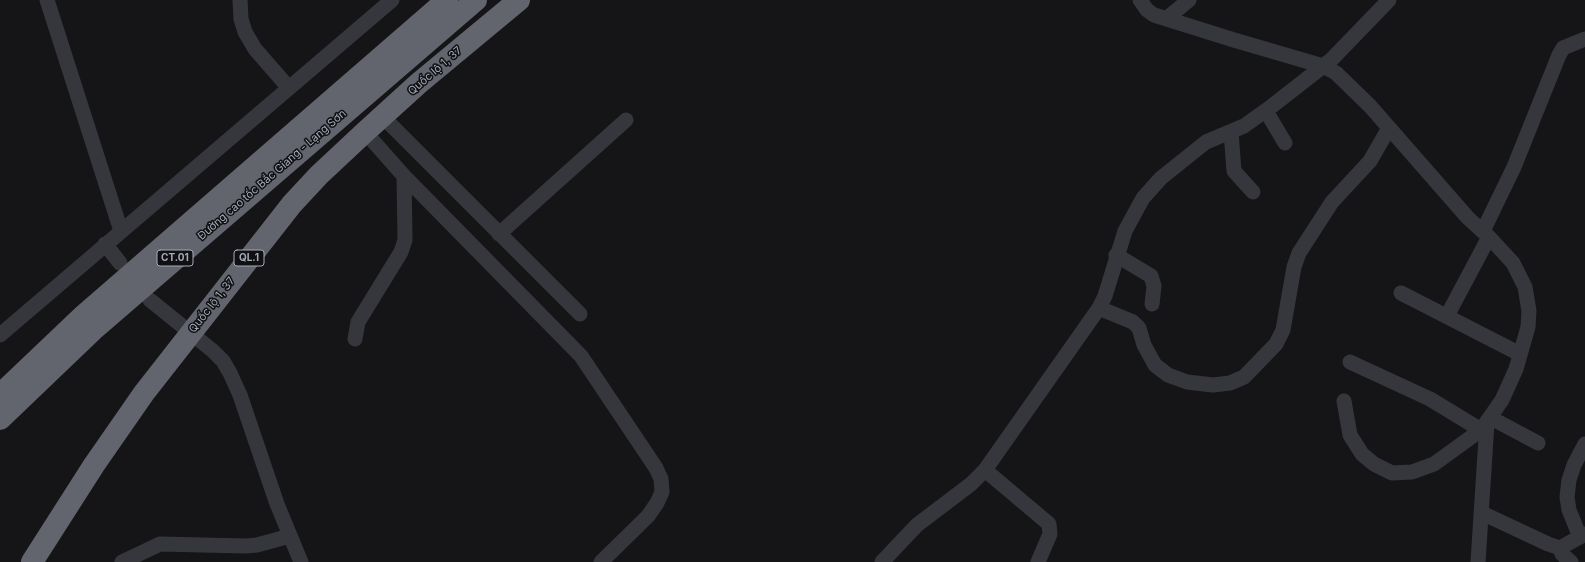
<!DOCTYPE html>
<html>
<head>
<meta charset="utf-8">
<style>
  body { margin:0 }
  canvas { display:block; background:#151518 }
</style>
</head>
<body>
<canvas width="1585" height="562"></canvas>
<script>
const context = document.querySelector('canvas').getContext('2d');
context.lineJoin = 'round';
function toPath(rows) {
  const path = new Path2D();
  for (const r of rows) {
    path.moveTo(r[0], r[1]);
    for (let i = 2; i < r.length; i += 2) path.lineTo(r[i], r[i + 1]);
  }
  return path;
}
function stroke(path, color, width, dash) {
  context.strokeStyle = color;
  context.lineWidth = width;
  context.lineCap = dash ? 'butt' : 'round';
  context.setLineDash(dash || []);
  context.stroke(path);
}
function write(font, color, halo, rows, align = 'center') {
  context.font = font + ' Inter,sans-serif';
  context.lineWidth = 3;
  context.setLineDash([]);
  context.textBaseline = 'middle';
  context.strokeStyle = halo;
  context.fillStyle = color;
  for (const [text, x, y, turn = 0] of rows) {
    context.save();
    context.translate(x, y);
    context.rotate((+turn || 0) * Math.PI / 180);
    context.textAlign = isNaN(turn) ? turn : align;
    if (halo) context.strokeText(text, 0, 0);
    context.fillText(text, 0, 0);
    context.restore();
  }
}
const minor = toPath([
  [47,0,121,231],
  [240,0,241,19,245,32,255,49,289,88],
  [1140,0,1147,10,1154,15,1234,40,1323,66,1336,73,1370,106,1468,218,1489,237,1513,263,1525,287,1529,311,1528,327,1516,369,1502,400,1481,430,1434,464,1412,472,1392,473,1374,464,1362,454,1350,435,1344,401],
  [1166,19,1189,0],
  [1266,111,1285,143],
  [383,117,580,314],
  [365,132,404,176,581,356,656,468,661,479,662,492,657,503,648,516,601,562],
  [1231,132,1234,171,1253,192],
  [1483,231,1514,167,1559,55,1563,48,1585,39],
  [499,234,626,120],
  [105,244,120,263],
  [1116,255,1151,276,1154,286,1152,304],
  [1401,293,1520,354],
  [150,300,213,351,223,361,230,373,240,395,277,504,301,562],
  [1099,308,1133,322,1139,328,1144,345,1155,365,1168,375,1187,382,1213,385,1230,383,1244,377,1276,344,1283,330,1294,267,1299,253,1332,202,1370,161,1389,128],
  [1447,316,1489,237],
  [0,335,392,0],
  [355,339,358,322,401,252,405,240,404,176],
  [1350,362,1430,399,1481,430],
  [1491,418,1538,443],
  [985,470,1049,524,1050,534,1038,562],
  [1482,513,1548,544,1560,548,1585,534],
  [1580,537,1569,510,1567,497,1569,480,1574,465,1585,444],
  [1560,548,1562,554,1571,562],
  [122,562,160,544,246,546,257,545,290,536],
  [882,562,917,525,971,484,985,470,1099,308,1105,296,1125,231,1143,198,1161,178,1206,142,1244,126,1272,106,1331,60,1389,0],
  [1478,562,1487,423]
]);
const highway = toPath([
  [0,395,84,315,447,0],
  [0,419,93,330,476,0],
  [32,562,94,465,144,393,292,204,319,175,365,132,419,83,519,0]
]);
const shields = [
  [175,258,36],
  [249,258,30]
];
const shieldNames = [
  ["CT.01",175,258],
  ["QL.1",249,258]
];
const streetNames = [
  ["Quốc lộ 1, 37",435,71,-41],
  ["Đường cao tốc Bắc Giang - Lạng Sơn",272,175,-41],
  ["Quốc lộ 1, 37",212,305,-52]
];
stroke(minor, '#36373d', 15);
stroke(highway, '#62656e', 22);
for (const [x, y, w] of shields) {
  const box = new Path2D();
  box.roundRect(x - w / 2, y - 8, w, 16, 3);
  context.fillStyle = '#101013';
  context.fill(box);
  stroke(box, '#a6abb9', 1);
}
write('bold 10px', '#a6abb9', null, shieldNames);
write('11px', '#a6abb9', '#101013', streetNames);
</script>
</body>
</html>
